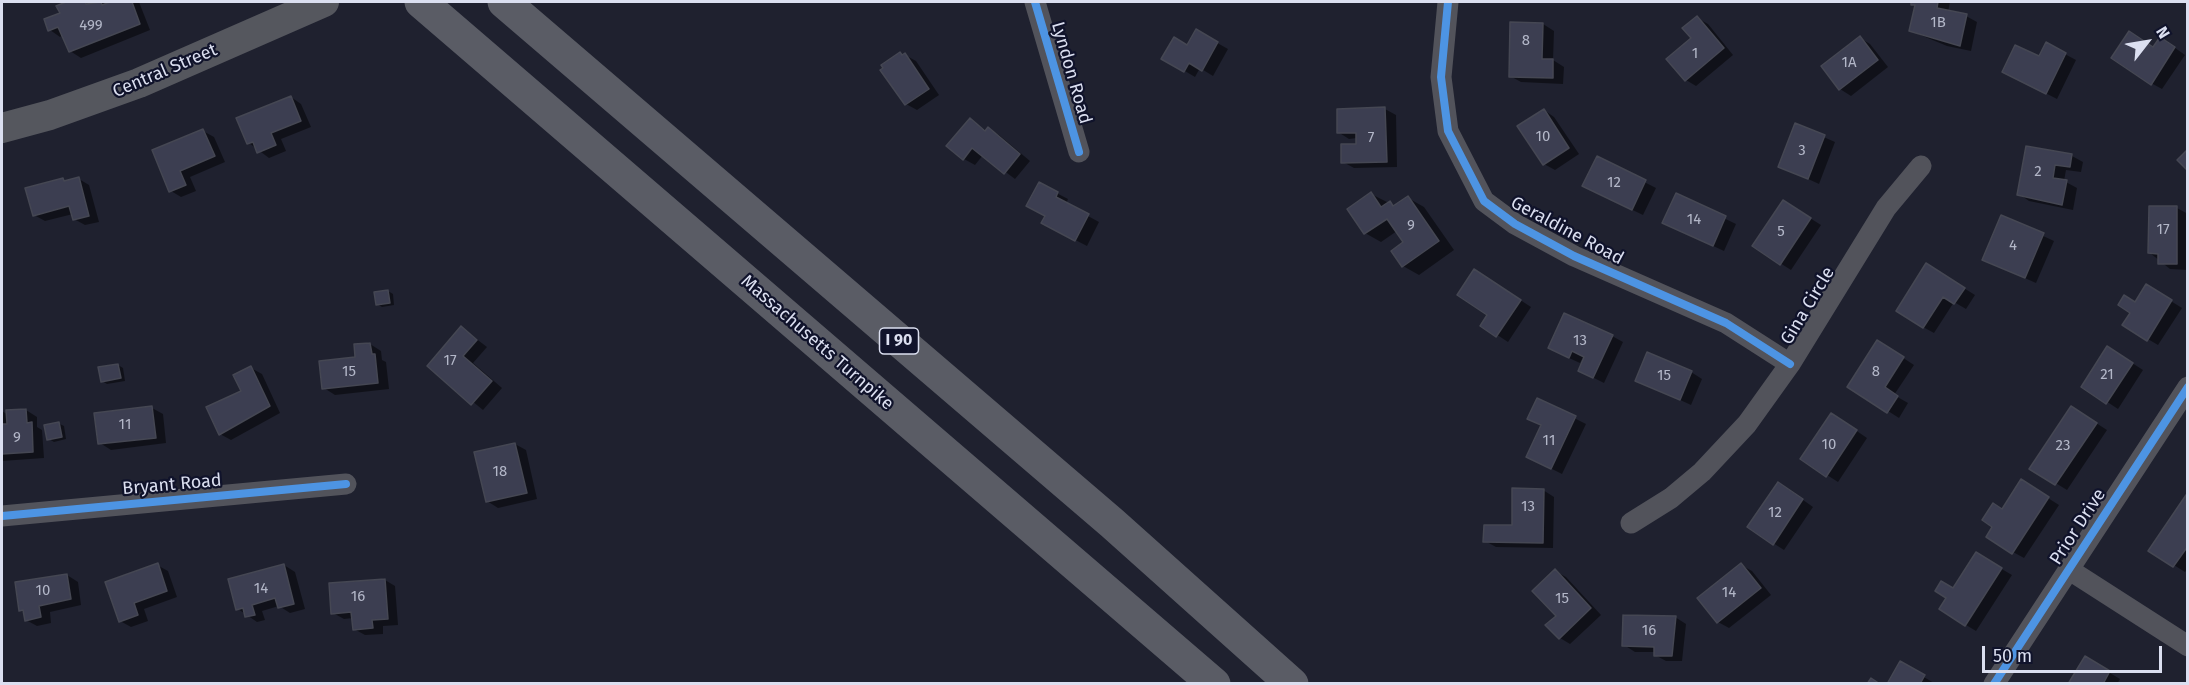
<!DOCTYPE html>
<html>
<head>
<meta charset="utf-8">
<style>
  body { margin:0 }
  #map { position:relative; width:2189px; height:685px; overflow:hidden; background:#1f212f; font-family:"Fira Sans",sans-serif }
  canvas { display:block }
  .frame { position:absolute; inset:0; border:3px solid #dbdff0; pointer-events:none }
  .north { position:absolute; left:2117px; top:12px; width:60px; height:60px; -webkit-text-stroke:4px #10132b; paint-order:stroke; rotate:59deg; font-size:16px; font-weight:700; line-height:24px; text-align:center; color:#dbdff0 }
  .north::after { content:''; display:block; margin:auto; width:21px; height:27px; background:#dbdff0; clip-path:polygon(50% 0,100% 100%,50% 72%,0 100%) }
  .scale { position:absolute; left:1982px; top:646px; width:180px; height:27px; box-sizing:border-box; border:3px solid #dbdff0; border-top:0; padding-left:8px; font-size:18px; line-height:21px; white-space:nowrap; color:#dbdff0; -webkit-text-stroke:4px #10132b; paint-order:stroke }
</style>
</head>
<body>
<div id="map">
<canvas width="2189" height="685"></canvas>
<div class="frame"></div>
<div class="north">N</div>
<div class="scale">50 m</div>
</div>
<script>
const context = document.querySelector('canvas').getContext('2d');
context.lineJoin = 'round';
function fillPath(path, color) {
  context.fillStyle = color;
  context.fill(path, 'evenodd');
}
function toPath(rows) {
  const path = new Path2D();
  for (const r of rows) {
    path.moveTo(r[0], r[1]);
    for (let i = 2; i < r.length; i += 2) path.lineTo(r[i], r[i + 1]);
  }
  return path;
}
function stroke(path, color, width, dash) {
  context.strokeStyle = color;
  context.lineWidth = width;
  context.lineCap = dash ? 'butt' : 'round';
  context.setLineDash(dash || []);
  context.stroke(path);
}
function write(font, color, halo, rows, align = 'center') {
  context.font = font + ' "Fira Sans",sans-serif';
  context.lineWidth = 4.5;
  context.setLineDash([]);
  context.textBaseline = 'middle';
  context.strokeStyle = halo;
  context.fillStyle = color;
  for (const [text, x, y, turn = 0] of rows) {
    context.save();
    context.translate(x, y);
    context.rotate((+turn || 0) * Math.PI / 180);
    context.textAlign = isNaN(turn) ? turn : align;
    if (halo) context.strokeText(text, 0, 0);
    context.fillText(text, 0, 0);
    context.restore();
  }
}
const shadow = toPath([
  [70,2,101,2,106,5,114,2,139,2,150,30,81,58,70,51,63,35,60,37,50,30,46,20,62,14,58,6],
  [1913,2,1950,2,1948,12,1966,16,1977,22,1971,51,1947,46,1911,31,1916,6],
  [1697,18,1708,24,1733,55,1696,86,1686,80],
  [1543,24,1554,31,1553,60,1564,67,1563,84,1521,82,1510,76],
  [1196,31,1228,49,1213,76,1200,68,1195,77,1163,58,1188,47],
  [1860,38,1870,44,1888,67,1851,96,1840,89,1823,67],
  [2046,44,2076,60,2057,99,2014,77,2039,58],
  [2171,45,2185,55,2162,89,2151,83,2154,48],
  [905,55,916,61,939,95,917,110,906,104],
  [291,97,301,104,311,127,281,139,286,151,269,158,249,143],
  [1385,109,1396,115,1397,167,1354,168,1343,162,1357,145,1357,138,1349,139,1338,132],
  [1544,110,1554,117,1579,154,1555,170,1544,164],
  [970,120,987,131,989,129,999,135,1030,161,1015,179,983,155,975,165,964,159],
  [1796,125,1835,142,1819,184,1780,166],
  [203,131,214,137,225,162,190,177,196,191,181,197,171,191,154,151],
  [2028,147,2072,156,2083,162,2081,172,2066,170,2064,181,2077,188,2073,210,2029,201,2019,194],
  [1597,158,1656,188,1643,215,1595,192],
  [79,179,89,185,99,222,85,225,74,219,73,214,45,221,34,215,63,180,67,182],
  [1039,184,1068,199,1066,204,1099,222,1087,246,1054,229,1047,216],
  [1371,194,1395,206,1408,198,1424,207,1454,250,1419,275,1403,266,1406,243,1397,231,1381,242,1365,233],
  [1676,195,1736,224,1724,251,1664,223],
  [2150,207,2177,208,2188,214,2188,270,2170,269,2150,253],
  [1794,208,1821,225,1791,270,1780,263],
  [2002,217,2054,241,2036,283,1995,265],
  [1938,272,1975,295,1966,309,1954,302,1934,333,1923,327],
  [1485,277,1531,307,1508,342,1482,325,1490,314],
  [388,291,393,294,394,305,382,307,377,304],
  [2158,293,2182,308,2158,345,2124,325,2136,304],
  [462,328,487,347,473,363,502,388,483,410,429,366],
  [1612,336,1623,342,1604,383,1590,376,1585,358,1583,357,1580,363,1560,354],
  [370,344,381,351,382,360,386,362,389,389,335,395,324,388],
  [1888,348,1914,365,1894,395,1908,403,1899,418,1849,386],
  [2118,354,2143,370,2118,409,2083,386],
  [118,365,123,368,125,381,107,384,102,381],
  [251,368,262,374,280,413,231,440,220,434,243,392],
  [1691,372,1702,379,1691,405,1637,380],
  [1538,400,1586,424,1562,474,1538,462,1542,425],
  [152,408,163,414,166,443,111,450,100,443],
  [26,410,37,417,37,427,42,430,44,458,2,461,2,411,8,415],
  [2082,414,2107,430,2067,490,2031,468],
  [1842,421,1867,438,1838,482,1827,475],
  [58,423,64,426,66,439,54,442,49,439],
  [515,444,526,450,537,499,498,508,487,501],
  [2032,488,2059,505,2024,558,2013,552,2003,511],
  [1543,490,1554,497,1553,548,1496,547,1485,541,1513,527],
  [1789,490,1813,507,1784,550,1773,543],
  [2186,497,2188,568,2185,572,2150,550],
  [1976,554,2012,575,1976,631,1966,625,1953,590],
  [157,565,168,571,177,597,144,609,148,621,131,627,120,621],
  [284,565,295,572,305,609,290,613,279,606,262,611,265,620,257,622,238,609],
  [1741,565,1752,571,1771,595,1729,628,1718,622],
  [1555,571,1566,577,1601,615,1570,644,1560,638],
  [67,575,78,582,81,605,50,612,51,623,37,626,26,620,25,613,20,610],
  [385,580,395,586,398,625,383,626,383,634,365,635,354,629,353,618,344,619,333,613],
  [1675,617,1686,624,1682,661,1666,661,1655,655,1655,652,1635,652,1624,645],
  [2085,658,2120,679,2117,684,2070,684],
  [1900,663,1934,683,1934,684,1888,684]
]);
const building = toPath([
  [66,2,85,2,86,4,101,2,102,5,110,2,132,2,140,24,69,52,58,27,48,31,44,19,60,13,56,6,66,2],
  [1911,2,1938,2,1937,8,1967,14,1960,46,1909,31,1915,5,1911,5,1911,2],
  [1697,16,1724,48,1685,81,1666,59,1691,38,1682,28,1697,16],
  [1510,22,1543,23,1542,59,1553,59,1553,78,1509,77,1510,22],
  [1196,29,1218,42,1202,71,1189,63,1184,72,1161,59,1174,37,1187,45,1196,29],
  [2129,31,2153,47,2160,37,2175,47,2151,85,2111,58,2129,31],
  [1860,36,1878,60,1839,90,1821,66,1860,36],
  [2046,42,2066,53,2046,94,2002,72,2015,45,2039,56,2046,42],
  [900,52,902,55,905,53,929,89,905,105,880,70,883,68,881,65,900,52],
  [291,96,301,121,271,133,276,145,257,153,253,142,247,144,236,118,291,96],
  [1385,107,1387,162,1341,163,1341,144,1356,144,1356,133,1337,133,1337,109,1385,107],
  [1544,109,1569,148,1543,165,1517,126,1544,109],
  [970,118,985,131,988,127,1020,154,1004,174,972,148,963,160,946,146,970,118],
  [1795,123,1825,135,1808,179,1778,167,1795,123],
  [203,129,215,156,180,171,186,185,169,192,152,150,203,129],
  [2026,146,2072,154,2070,167,2055,165,2053,178,2067,180,2062,205,2017,195,2026,146],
  [2188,149,2188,171,2177,160,2188,149],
  [1597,156,1646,180,1632,210,1582,186,1597,156],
  [79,177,89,216,73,220,69,206,33,216,25,188,63,178,64,181,79,177],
  [1039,182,1058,192,1056,197,1089,214,1075,241,1041,223,1045,216,1026,206,1039,182],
  [1371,192,1381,207,1390,201,1393,206,1408,196,1439,241,1402,267,1391,251,1403,242,1387,219,1364,234,1347,209,1371,192],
  [1676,193,1726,216,1713,246,1662,223,1676,193],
  [1783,200,1811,218,1780,265,1752,246,1783,200],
  [2149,206,2177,206,2177,264,2158,264,2158,254,2148,253,2149,206],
  [2001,215,2044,233,2025,278,1982,260,2001,215],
  [1926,263,1965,288,1954,304,1943,297,1923,328,1896,311,1926,263],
  [1474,269,1521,300,1496,337,1480,326,1487,315,1457,295,1474,269],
  [2146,284,2172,300,2147,341,2122,325,2130,313,2118,305,2124,295,2135,302,2146,284],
  [388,290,390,303,376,305,374,292,388,290],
  [1564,313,1613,335,1593,378,1578,371,1584,357,1572,351,1569,358,1548,348,1564,313],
  [461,326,477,340,463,356,492,381,471,405,427,366,461,326],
  [1877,340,1904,357,1885,387,1898,396,1887,413,1847,387,1877,340],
  [370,343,372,354,375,354,378,383,322,389,319,361,355,357,354,344,370,343],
  [2107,346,2133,363,2106,404,2081,387,2107,346],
  [1647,352,1692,371,1680,400,1635,381,1647,352],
  [118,364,121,378,101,382,98,367,118,364],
  [251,366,270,406,219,435,206,407,241,391,233,375,251,366],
  [1537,398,1576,416,1551,469,1526,457,1541,425,1527,419,1537,398],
  [152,406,156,438,98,444,94,413,152,406],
  [2071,406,2097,423,2055,485,2029,469,2071,406],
  [26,409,27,423,32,422,33,452,2,454,2,424,7,424,6,410,26,409],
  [1831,413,1857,430,1826,477,1800,459,1831,413],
  [59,422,62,437,47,440,44,425,59,422],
  [515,443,527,493,486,502,474,452,515,443],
  [2021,479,2049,497,2012,554,1986,537,1992,527,1982,520,1993,503,2002,509,2021,479],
  [1778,482,1803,499,1773,545,1747,527,1778,482],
  [1512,488,1544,489,1543,543,1483,542,1484,525,1512,525,1512,488],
  [2186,495,2188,546,2173,567,2148,551,2186,495],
  [1976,552,2002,568,1965,626,1939,609,1946,598,1935,591,1941,581,1953,588,1976,552],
  [158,563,167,591,134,603,138,615,119,622,105,582,158,563],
  [1741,563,1761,588,1717,623,1697,598,1741,563],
  [284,564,294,604,278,608,275,598,252,605,255,615,245,617,243,608,236,610,228,579,284,564],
  [1555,569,1591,608,1559,639,1545,625,1556,616,1532,591,1555,569],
  [67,574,71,599,39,606,41,617,25,621,23,610,19,611,15,582,67,574],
  [385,579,388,619,372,620,373,628,353,630,351,612,331,614,329,583,385,579],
  [1623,615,1676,616,1672,656,1654,656,1654,647,1622,646,1623,615],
  [2085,656,2110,671,2103,684,2068,684,2085,656],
  [1900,661,1925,675,1920,684,1887,684,1900,661],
  [1871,678,1880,684,1867,684,1871,678]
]);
const minor = toPath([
  [1035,2,1079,152],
  [1448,2,1441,77,1448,131,1484,201,1515,224,1574,256,1726,323,1790,364],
  [2,516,346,484],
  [1631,523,1671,498,1702,472,1747,424,1790,364,1886,208,1921,166],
  [2068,569,2188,646],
  [1994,684,2188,387]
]);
const secondary = toPath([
  [2,128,50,115,139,83,324,2]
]);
const motorway = toPath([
  [421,2,1214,684],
  [504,2,1112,523,1292,684]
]);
const cycleway = toPath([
  [1035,2,1079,152],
  [1448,2,1441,77,1448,131,1484,201,1515,224,1574,256,1726,323,1790,364],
  [2,516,346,484],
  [1994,684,2188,387]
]);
const numberNames = [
  ["1B",1938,23],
  ["499",91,26],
  ["8",1526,41],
  ["1",1695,54],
  ["1A",1849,63],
  ["10",1543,137],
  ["7",1371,138],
  ["3",1802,151],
  ["2",2038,172],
  ["12",1614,183],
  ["14",1694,220],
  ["9",1411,226],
  ["17",2163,230],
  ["5",1781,232],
  ["4",2013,246],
  ["13",1580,341],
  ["17",450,361],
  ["15",349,372],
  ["8",1876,372],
  ["21",2107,375],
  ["15",1664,376],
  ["11",125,425],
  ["9",17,438],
  ["11",1549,441],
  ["10",1829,445],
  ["23",2063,446],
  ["18",500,472],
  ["13",1528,507],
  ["12",1775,513],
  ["14",261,589],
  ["10",43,591],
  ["14",1729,593],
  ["16",358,597],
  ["15",1562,599],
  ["16",1649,631]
];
const shields = [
  [899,341,39]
];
const shieldNames = [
  ["I 90",899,341]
];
const streetNames = [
  ["Central Street",165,71,-23],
  ["Lyndon Road",1071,73,74],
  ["Geraldine Road",1567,231,28],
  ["Gina Circle",1808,306,-59],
  ["Massachusetts Turnpike",817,343,41],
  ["Bryant Road",172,485,-5],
  ["Prior Drive",2078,527,-57]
];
fillPath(shadow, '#0007');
fillPath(building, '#3c3e51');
stroke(building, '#454753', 1.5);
stroke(minor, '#52535b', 21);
stroke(secondary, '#55575e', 30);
stroke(motorway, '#5a5c65', 33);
stroke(cycleway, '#4d94e3', 8);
write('15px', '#b3b7c8', null, numberNames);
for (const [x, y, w] of shields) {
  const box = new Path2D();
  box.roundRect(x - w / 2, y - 13, w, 26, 4.5);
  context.fillStyle = '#10132b';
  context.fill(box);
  stroke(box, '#dbdff0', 1.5);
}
write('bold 16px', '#dbdff0', null, shieldNames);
write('18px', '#dbdff0', '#10132b', streetNames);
</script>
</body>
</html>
